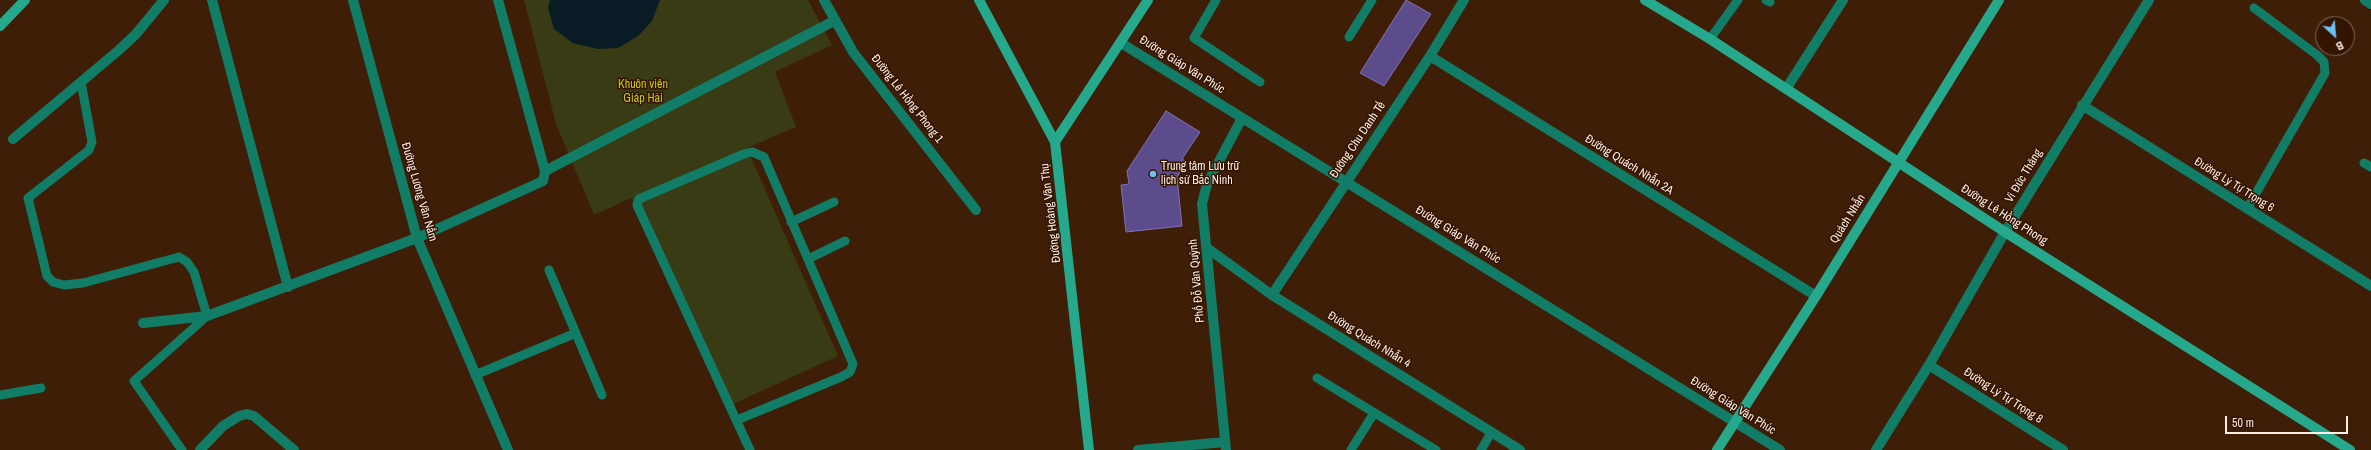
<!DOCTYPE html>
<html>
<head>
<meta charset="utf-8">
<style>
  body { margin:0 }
  #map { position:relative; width:2371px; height:450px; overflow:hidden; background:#3e1e06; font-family:"Archivo Narrow",sans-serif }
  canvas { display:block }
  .north { position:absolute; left:2315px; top:16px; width:40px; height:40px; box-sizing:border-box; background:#331400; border:1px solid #846b5c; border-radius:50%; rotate:154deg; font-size:11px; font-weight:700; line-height:16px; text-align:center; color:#fdeee5 }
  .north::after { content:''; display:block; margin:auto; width:14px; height:18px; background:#6cc3f2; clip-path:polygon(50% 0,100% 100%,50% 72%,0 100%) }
  .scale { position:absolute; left:2225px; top:416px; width:123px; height:18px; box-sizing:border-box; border:2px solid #fdeee5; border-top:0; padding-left:5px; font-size:12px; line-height:14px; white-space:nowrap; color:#fdeee5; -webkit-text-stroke:3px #331400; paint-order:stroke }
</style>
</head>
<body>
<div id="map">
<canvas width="2371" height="450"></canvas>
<div class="north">B</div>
<div class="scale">50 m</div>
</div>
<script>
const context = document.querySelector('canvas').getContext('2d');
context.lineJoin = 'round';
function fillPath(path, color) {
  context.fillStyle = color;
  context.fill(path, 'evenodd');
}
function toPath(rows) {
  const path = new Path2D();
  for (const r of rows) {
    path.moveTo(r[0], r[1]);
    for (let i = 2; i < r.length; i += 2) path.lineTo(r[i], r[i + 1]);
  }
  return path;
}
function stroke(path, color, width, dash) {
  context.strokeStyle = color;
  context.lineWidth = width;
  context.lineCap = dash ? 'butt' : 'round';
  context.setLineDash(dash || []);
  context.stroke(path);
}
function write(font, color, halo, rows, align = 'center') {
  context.font = font + ' "Archivo Narrow",sans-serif';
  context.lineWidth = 3;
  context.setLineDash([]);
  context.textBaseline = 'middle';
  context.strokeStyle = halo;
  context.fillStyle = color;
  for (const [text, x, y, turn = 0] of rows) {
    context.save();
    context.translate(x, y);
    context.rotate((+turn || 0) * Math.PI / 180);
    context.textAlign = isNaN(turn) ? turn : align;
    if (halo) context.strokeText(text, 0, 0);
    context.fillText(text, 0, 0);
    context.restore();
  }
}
const green = toPath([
  [524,0,808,0,832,45,775,72,796,127,747,148,838,356,729,406,631,198,594,215,556,124]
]);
const water = toPath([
  [550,0,660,0,652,21,638,36,618,48,598,49,573,43,554,29,548,8]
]);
const building = toPath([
  [1406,0,1431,14,1384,86,1360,73,1406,0],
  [1166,111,1200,132,1182,159,1187,162,1177,177,1182,226,1126,232,1121,185,1129,184,1127,171,1166,111]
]);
const lane = toPath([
  [1216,0,1194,38,1260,82],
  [1766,0,1770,2],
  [1349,37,1372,0],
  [1710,39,1738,0],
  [81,82,92,142,89,150,28,198,47,276,53,282,64,285,83,283,179,257,187,262,194,272,207,316,134,381,182,450],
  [2364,163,2371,167],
  [2247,209,2325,73,2324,62,2317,55,2254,8],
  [791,222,834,202],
  [808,259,845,241],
  [549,270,602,395],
  [475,375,576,333],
  [1317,378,1436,450],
  [0,395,41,388],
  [737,420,841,377,850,372,853,364,764,157,752,152,744,154,639,199,637,205,750,450],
  [1351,450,1374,413],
  [1481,450,1491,433]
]);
const street = toPath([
  [212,0,288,287],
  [353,0,417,238,508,450],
  [824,0,853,52,976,210],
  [2365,0,2371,4],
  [1121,43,1780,450],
  [1430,56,1816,296],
  [1786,89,1843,0],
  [2082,105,2371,286],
  [13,139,119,50,136,34,164,0],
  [545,171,834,21],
  [1207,248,1272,295,1520,450],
  [1272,295,1430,56,1464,0],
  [143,323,207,316,417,238,543,181,545,171,498,0],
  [1929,365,2063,450],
  [200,450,223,426,239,416,247,414,254,416,294,450],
  [1138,450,1225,442],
  [1226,450,1202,204,1207,184,1242,118],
  [1876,450,1929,365,2005,232,2149,0]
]);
const secondary = toPath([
  [979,0,1055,142],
  [1645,0,1710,39,2005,232,2350,450],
  [0,26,25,0],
  [1089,450,1055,142,1148,0],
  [1717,450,1816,296,1999,0]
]);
const markers = [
  [1153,174,4,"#6cc3f2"]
];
const streetNames = [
  ["Đường Giáp Văn Phúc",1182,65,32],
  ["Đường Lê Hồng Phong 1",907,99,52],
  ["Đường Chu Danh Tể",1358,140,-56],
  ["Đường Quách Nhẫn 2A",1629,165,32],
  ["Vi Đức Thăng",2024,176,-59],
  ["Đường Lý Tự Trọng 6",2234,185,32],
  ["Đường Lương Văn Nắm",419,192,74],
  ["Đường Hoàng Văn Thụ",1051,213,-97],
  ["Đường Lê Hồng Phong",2004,215,33],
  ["Quách Nhẫn",1848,219,-58],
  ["Đường Giáp Văn Phúc",1458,235,32],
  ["Phố Đỗ Văn Quỳnh",1197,281,-95],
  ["Đường Quách Nhẫn 4",1369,340,32],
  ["Đường Lý Tự Trọng 8",2003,396,33],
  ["Đường Giáp Văn Phúc",1733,406,32]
];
const parkNames = [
  ["Khuôn viên",643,85],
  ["Giáp Hải",643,99]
];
const poiNames = [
  ["Trung tâm Lưu trữ",1161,167],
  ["lịch sử Bắc Ninh",1161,181]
];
fillPath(green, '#383b14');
fillPath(water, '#091b24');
fillPath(building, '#5d4c8c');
stroke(building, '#8171b3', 1);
stroke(lane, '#127d67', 9);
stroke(street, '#127d67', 10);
stroke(secondary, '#26a88c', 10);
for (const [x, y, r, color] of markers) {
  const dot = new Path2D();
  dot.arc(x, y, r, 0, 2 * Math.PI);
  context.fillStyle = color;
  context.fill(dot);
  stroke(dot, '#331400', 1.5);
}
write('12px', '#fdeee5', '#331400', streetNames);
write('12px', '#c2ce00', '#331400', parkNames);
write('12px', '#fdeee5', '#331400', poiNames, 'left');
</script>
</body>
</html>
